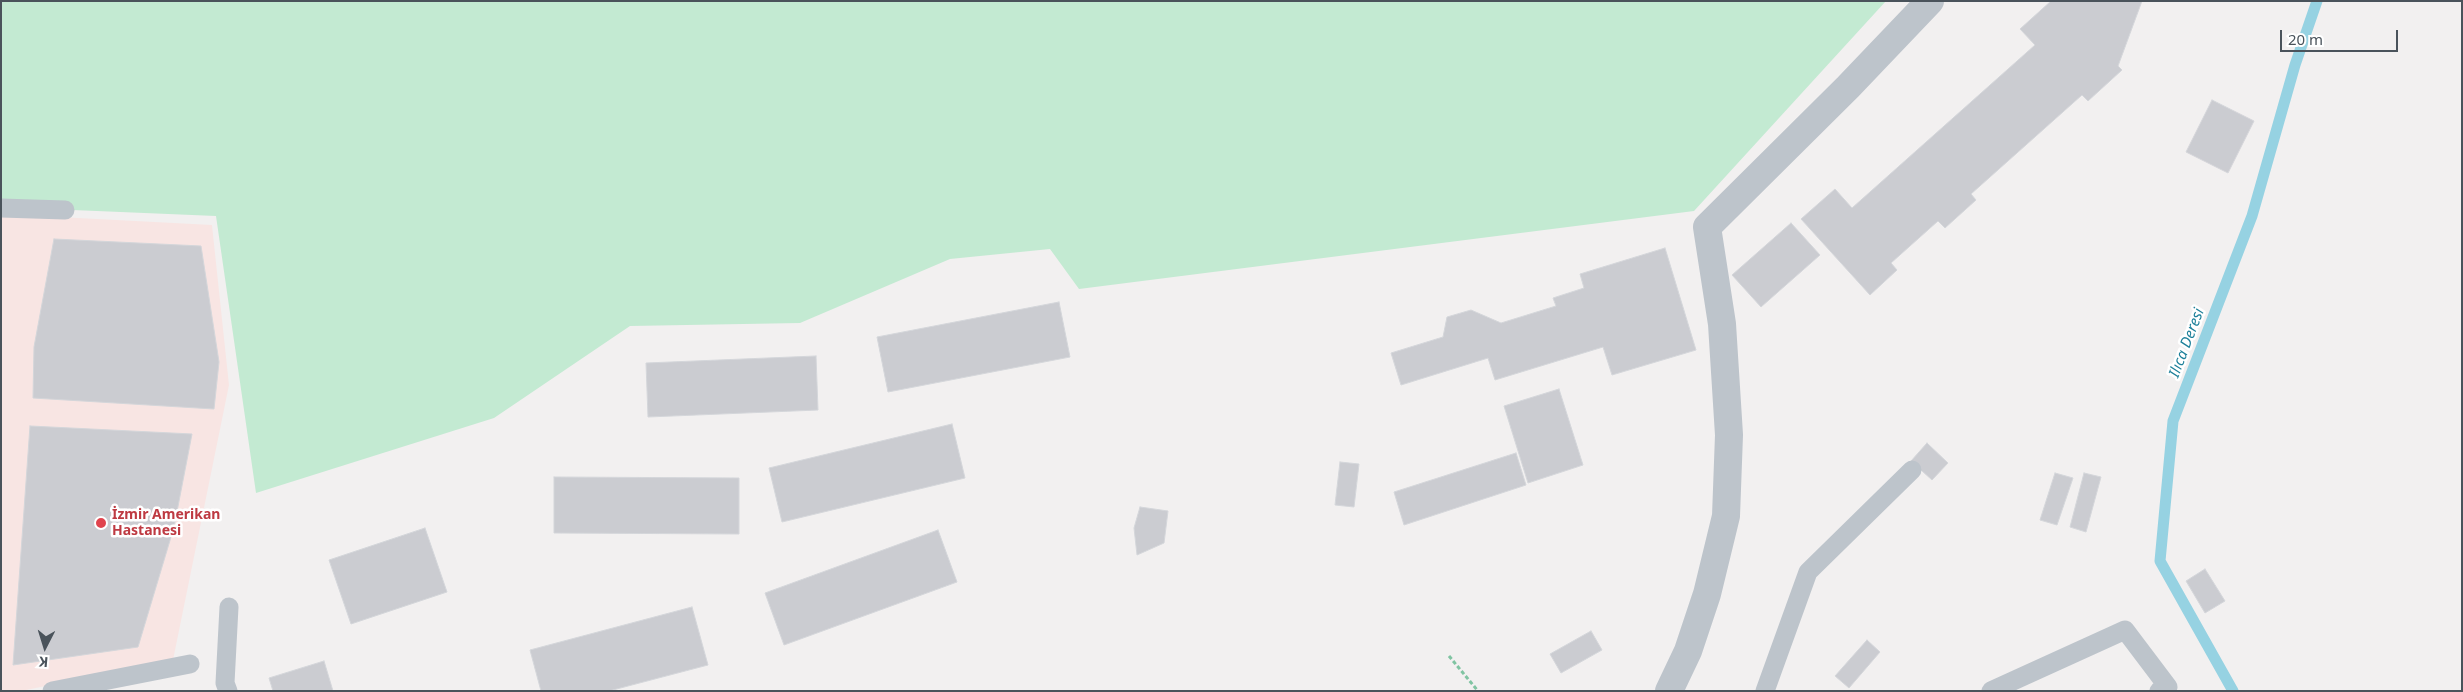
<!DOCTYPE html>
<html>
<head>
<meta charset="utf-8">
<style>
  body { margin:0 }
  #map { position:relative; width:2463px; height:692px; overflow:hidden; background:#f2f0f0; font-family:"Noto Sans",sans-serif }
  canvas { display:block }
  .frame { position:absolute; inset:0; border:2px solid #4a535b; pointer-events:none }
  .north { position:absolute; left:20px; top:622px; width:50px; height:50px; -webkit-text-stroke:4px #fff; paint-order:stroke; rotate:185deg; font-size:14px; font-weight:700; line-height:20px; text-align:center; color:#4a535b }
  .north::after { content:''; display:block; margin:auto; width:18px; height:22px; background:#4a535b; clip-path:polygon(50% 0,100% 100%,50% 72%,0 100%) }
  .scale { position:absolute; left:2280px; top:30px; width:118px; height:22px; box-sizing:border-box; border:2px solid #4a535b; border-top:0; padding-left:6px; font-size:15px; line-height:18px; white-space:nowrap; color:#4a535b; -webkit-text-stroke:4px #fff; paint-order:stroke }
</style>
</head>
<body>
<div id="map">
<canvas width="2463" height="692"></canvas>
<div class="frame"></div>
<div class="north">K</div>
<div class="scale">20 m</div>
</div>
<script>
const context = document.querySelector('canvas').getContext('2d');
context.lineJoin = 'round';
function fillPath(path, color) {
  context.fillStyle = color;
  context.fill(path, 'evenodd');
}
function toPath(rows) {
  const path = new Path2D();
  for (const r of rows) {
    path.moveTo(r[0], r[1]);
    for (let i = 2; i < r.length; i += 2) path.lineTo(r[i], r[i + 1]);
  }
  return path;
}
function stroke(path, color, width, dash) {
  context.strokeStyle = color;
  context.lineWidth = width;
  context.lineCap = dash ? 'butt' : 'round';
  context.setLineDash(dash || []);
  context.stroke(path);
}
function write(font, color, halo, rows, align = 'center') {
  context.font = font + ' "Noto Sans",sans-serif';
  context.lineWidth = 5;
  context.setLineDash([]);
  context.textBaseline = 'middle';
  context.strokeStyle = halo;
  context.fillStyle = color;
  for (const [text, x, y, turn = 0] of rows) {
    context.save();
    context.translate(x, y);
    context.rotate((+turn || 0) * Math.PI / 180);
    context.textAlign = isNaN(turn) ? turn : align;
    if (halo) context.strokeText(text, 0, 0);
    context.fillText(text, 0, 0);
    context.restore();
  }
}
const medical = toPath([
  [1,214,212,225,229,385,173,660,21,691,1,691]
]);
const green = toPath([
  [1,1,1886,1,1694,211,1079,289,1050,249,950,259,800,323,630,326,494,418,256,493,216,216,1,207]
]);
const stream = toPath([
  [2233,691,2160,561,2173,421,2252,216,2295,65,2317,1]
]);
const building = toPath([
  [2051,1,2142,1,2118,66,2122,70,2088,101,2082,95,1971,194,1976,200,1945,228,1938,221,1891,263,1897,270,1870,295,1801,219,1835,189,1852,208,2035,45,2020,29,2051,1],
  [2212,100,2254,121,2228,173,2186,152,2212,100],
  [1791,223,1820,255,1761,307,1732,275,1791,223],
  [54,239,201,246,219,362,214,409,33,398,34,347,54,239],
  [1665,248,1696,350,1612,375,1603,347,1495,380,1488,358,1401,385,1391,353,1443,337,1447,317,1471,310,1501,323,1556,306,1553,298,1584,288,1580,274,1665,248],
  [1059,302,1070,357,888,392,877,337,1059,302],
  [816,356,818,410,648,417,646,363,816,356],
  [1559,389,1583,465,1528,483,1504,406,1559,389],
  [952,424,965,478,782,522,769,468,952,424],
  [30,426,192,434,174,527,138,647,13,665,30,426],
  [1927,443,1948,463,1932,480,1911,461,1927,443],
  [1516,453,1526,485,1404,525,1394,492,1516,453],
  [1340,462,1359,464,1354,507,1335,505,1340,462],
  [2055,473,2073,478,2057,525,2040,520,2055,473],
  [2084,473,2101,477,2086,532,2070,527,2084,473],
  [554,477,739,478,739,534,554,533,554,477],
  [1140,507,1168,511,1164,543,1137,555,1134,528,1140,507],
  [425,528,447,592,351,624,329,560,425,528],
  [938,530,957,582,784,645,765,593,938,530],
  [2205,569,2225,601,2205,613,2186,581,2205,569],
  [692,607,708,665,609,691,541,691,530,650,692,607],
  [1591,631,1602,650,1561,673,1550,654,1591,631],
  [1867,640,1880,652,1849,688,1835,676,1867,640],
  [324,661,333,691,273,691,269,678,324,661]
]);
const path = toPath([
  [1449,656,1478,691]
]);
const service = toPath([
  [1,208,65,210],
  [52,691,190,664],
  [228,691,225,683,229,607],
  [1765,691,1808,572,1912,470],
  [1991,691,2125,630,2168,687,2159,691]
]);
const minor = toPath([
  [1669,691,1688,651,1707,594,1726,516,1729,435,1722,324,1707,227,1848,87,1930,1]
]);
const markers = [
  [101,523,6,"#e0444e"]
];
const healthNames = [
  ["İzmir Amerikan",112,515],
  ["Hastanesi",112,531]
];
const waterNames = [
  ["Ilıca Deresi",2187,343,-69]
];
fillPath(medical, '#f8e5e3');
fillPath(green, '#c3ead2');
stroke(stream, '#96d2e2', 11);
fillPath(building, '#cbccd1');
stroke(building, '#d4d6da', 1);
stroke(path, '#80c4a2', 3, [4, 2.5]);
stroke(service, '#bdc4cb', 19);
stroke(minor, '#bdc4cb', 28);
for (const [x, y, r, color] of markers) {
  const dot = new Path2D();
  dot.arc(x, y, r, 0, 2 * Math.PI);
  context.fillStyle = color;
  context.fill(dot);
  stroke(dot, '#fff', 2);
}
write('bold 14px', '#be3a42', '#fff', healthNames, 'left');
write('italic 15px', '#1e809a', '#fff', waterNames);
</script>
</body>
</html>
